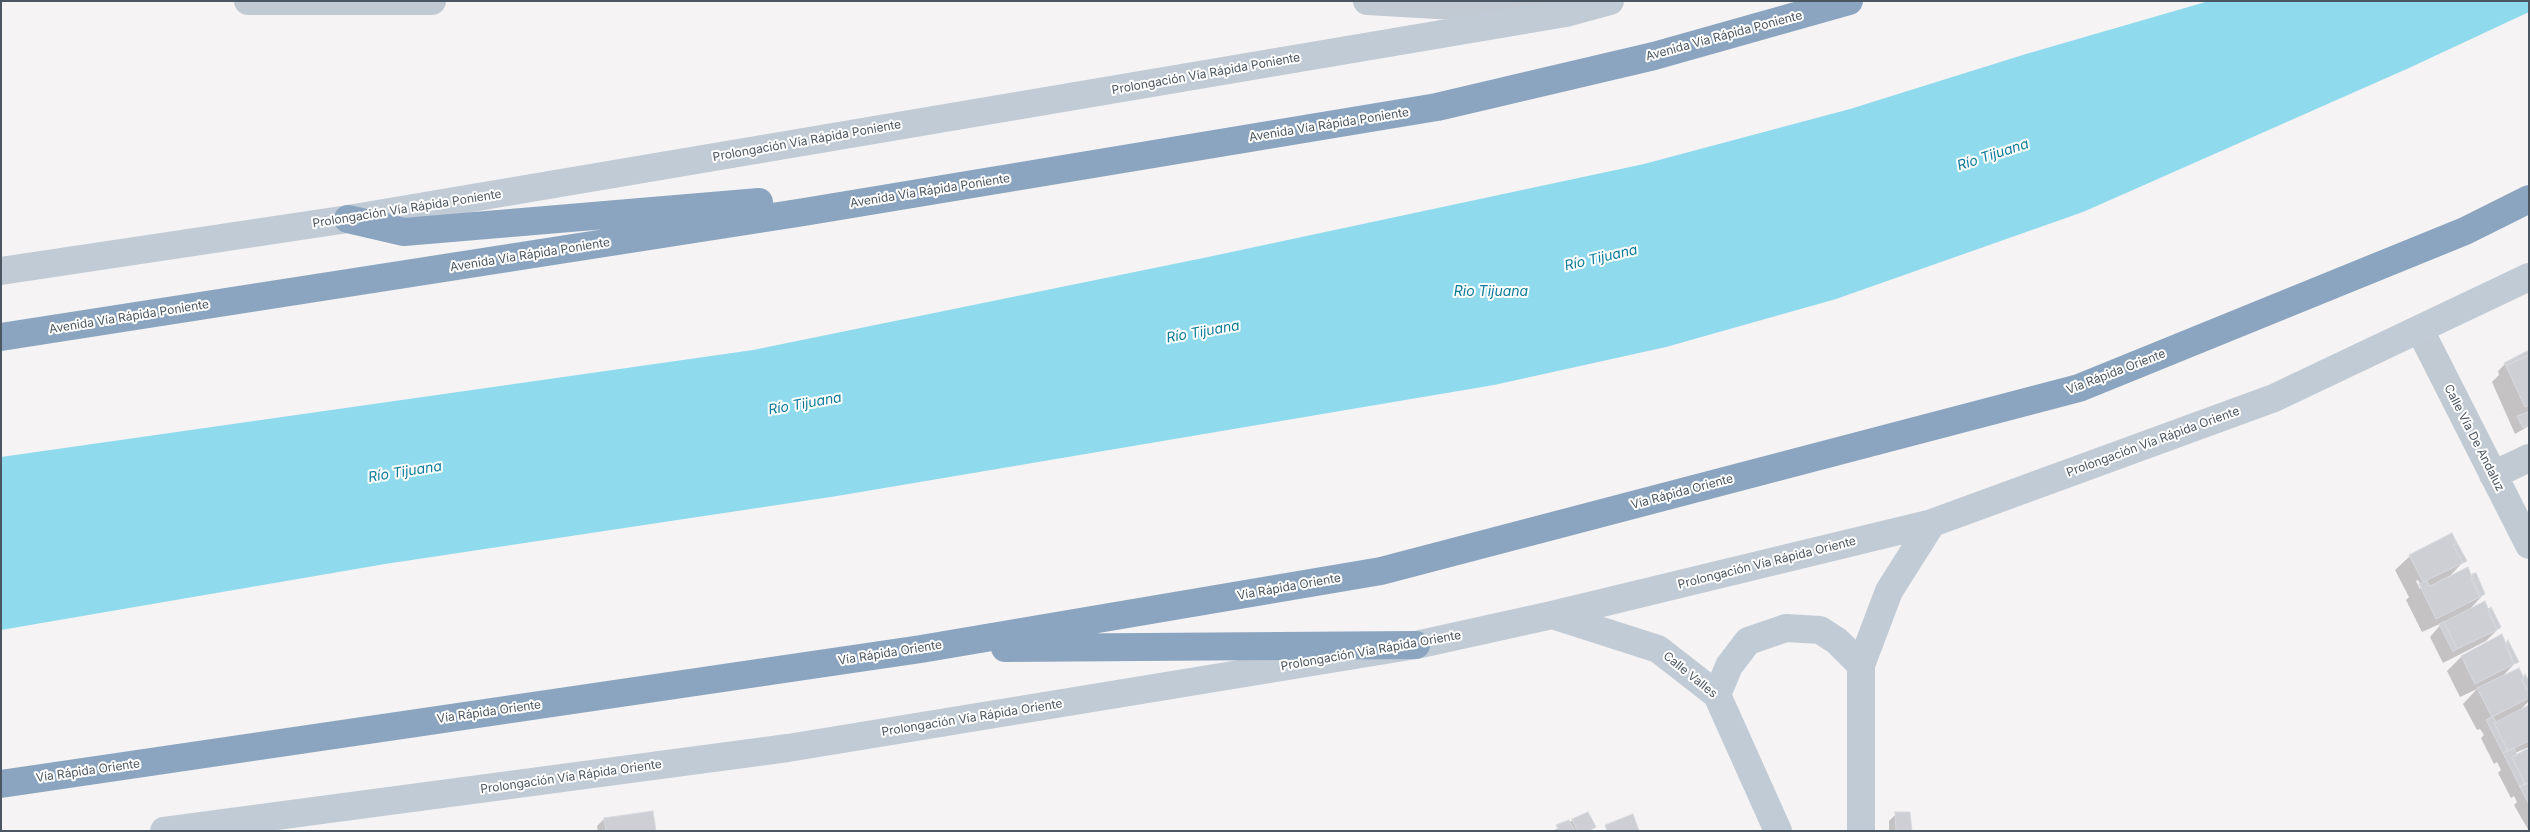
<!DOCTYPE html>
<html>
<head>
<meta charset="utf-8">
<style>
  body { margin:0 }
  #map { position:relative; width:2530px; height:832px; overflow:hidden; background:#f5f3f3; font-family:Inter,sans-serif }
  canvas { display:block }
  .frame { position:absolute; inset:0; border:2px solid #4a5661; pointer-events:none }
</style>
</head>
<body>
<div id="map">
<canvas width="2530" height="832"></canvas>
<div class="frame"></div>
</div>
<script>
const context = document.querySelector('canvas').getContext('2d');
context.lineJoin = 'round';
function fillPath(path, color) {
  context.fillStyle = color;
  context.fill(path, 'evenodd');
}
function toPath(rows) {
  const path = new Path2D();
  for (const r of rows) {
    path.moveTo(r[0], r[1]);
    for (let i = 2; i < r.length; i += 2) path.lineTo(r[i], r[i + 1]);
  }
  return path;
}
function stroke(path, color, width, dash) {
  context.strokeStyle = color;
  context.lineWidth = width;
  context.lineCap = dash ? 'butt' : 'round';
  context.setLineDash(dash || []);
  context.stroke(path);
}
function write(font, color, halo, rows, align = 'center') {
  context.font = font + ' Inter,sans-serif';
  context.lineWidth = 4;
  context.setLineDash([]);
  context.textBaseline = 'middle';
  context.strokeStyle = halo;
  context.fillStyle = color;
  for (const [text, x, y, turn = 0] of rows) {
    context.save();
    context.translate(x, y);
    context.rotate((+turn || 0) * Math.PI / 180);
    context.textAlign = isNaN(turn) ? turn : align;
    if (halo) context.strokeText(text, 0, 0);
    context.fillText(text, 0, 0);
    context.restore();
  }
}
const water = toPath([
  [2209,1,2529,1,2529,12,2409,68,2083,212,1836,299,1666,347,1494,385,837,496,385,564,1,630,1,457,753,350,1208,257,1644,164,1850,109,2026,54]
]);
const shadow = toPath([
  [2529,352,2529,426,2515,434,2492,382,2499,375,2498,371,2505,364],
  [2410,556,2465,560,2447,579,2475,574,2484,594,2468,611,2491,608,2500,627,2486,641,2443,663,2430,637,2442,623,2422,632,2406,600,2409,597,2395,570],
  [2418,580,2422,587,2420,589,2416,581],
  [2507,642,2517,661,2502,677,2525,676,2529,683,2529,701,2518,712,2529,707,2529,747,2515,753,2529,781,2519,786,2520,788,2529,784,2529,831,2514,805,2517,802,2514,796,2511,798,2498,773,2501,770,2497,762,2494,764,2481,738,2484,735,2480,729,2477,730,2463,704,2477,689,2460,697,2447,671,2461,657],
  [1896,814,1910,831,1889,831,1889,821],
  [604,819,655,831,598,831,597,826],
  [1573,820,1594,827,1590,831,1553,831]
]);
const building = toPath([
  [2529,350,2529,355,2506,366,2504,363,2529,350],
  [2529,355,2529,405,2525,407,2506,366,2529,355],
  [2528,412,2529,425,2523,428,2517,416,2528,412],
  [2452,533,2457,543,2453,545,2463,563,2423,582,2409,555,2452,533],
  [2457,543,2467,561,2463,563,2453,545,2457,543],
  [2468,567,2480,597,2436,619,2419,584,2427,581,2430,586,2468,567],
  [2476,573,2485,594,2480,597,2471,579,2474,578,2472,574,2476,573],
  [2485,601,2497,630,2457,649,2444,622,2485,601],
  [2491,607,2501,627,2497,630,2488,612,2491,607],
  [2444,622,2457,649,2453,652,2439,624,2444,622],
  [2502,634,2514,664,2475,684,2461,656,2502,634],
  [2508,640,2519,662,2514,664,2505,645,2508,640],
  [2519,668,2524,678,2522,680,2529,698,2492,717,2477,688,2519,668],
  [2525,674,2529,681,2529,693,2522,680,2525,674],
  [2529,705,2529,741,2508,751,2494,723,2529,705],
  [2493,716,2496,722,2494,723,2508,751,2503,753,2486,720,2493,716],
  [2514,748,2517,755,2512,757,2525,784,2520,787,2503,753,2514,748],
  [2529,748,2529,783,2525,784,2512,757,2529,748],
  [2529,783,2528,790,2529,804,2520,787,2529,783],
  [653,811,656,831,606,831,604,818,653,811],
  [1588,812,1596,827,1588,831,1577,831,1572,819,1588,812],
  [1895,812,1910,812,1912,831,1896,831,1895,812],
  [1633,814,1639,831,1607,831,1605,825,1633,814],
  [1569,820,1575,831,1559,831,1556,825,1569,820]
]);
const street = toPath([
  [248,1,432,1],
  [1367,1,1542,11],
  [2420,330,2529,545],
  [2493,475,2529,458]
]);
const secondary = toPath([
  [1,271,348,219,1566,13,1610,1],
  [1552,615,1658,649,1717,695,1778,831],
  [1717,695,1729,666,1748,641,1786,628,1820,630,1837,641,1861,665],
  [164,831,788,748,1416,645,1552,615,1932,523,2274,398,2529,277],
  [1861,831,1861,665,1889,591,1932,523]
]);
const highway = toPath([
  [348,219,404,232,759,202],
  [1,337,804,212,1437,107,1654,56,1849,1],
  [1005,648,1416,645],
  [1,784,921,649,1381,571,2079,388,2465,231,2529,199]
]);
const streetNames = [
  ["Avenida Vía Rápida Poniente",1724,36,-15],
  ["Prolongación Vía Rápida Poniente",1206,74,-10],
  ["Avenida Vía Rápida Poniente",1329,125,-9],
  ["Prolongación Vía Rápida Poniente",807,141,-10],
  ["Avenida Vía Rápida Poniente",930,191,-9],
  ["Prolongación Vía Rápida Poniente",407,209,-9],
  ["Avenida Vía Rápida Poniente",530,255,-9],
  ["Avenida Vía Rápida Poniente",129,317,-9],
  ["Vía Rápida Oriente",2116,372,-21],
  ["Calle Vía De Andaluz",2474,438,63],
  ["Prolongación Vía Rápida Oriente",2153,442,-20],
  ["Vía Rápida Oriente",1682,492,-15],
  ["Prolongación Vía Rápida Oriente",1767,563,-14],
  ["Vía Rápida Oriente",1289,587,-10],
  ["Prolongación Vía Rápida Oriente",1371,651,-10],
  ["Vía Rápida Oriente",890,653,-9],
  ["Calle Valles",1690,675,39],
  ["Vía Rápida Oriente",489,712,-8],
  ["Prolongación Vía Rápida Oriente",972,718,-9],
  ["Vía Rápida Oriente",88,771,-8],
  ["Prolongación Vía Rápida Oriente",571,777,-8]
];
const waterNames = [
  ["Río Tijuana",1993,155,-18],
  ["Río Tijuana",1601,258,-13],
  ["Rio Tijuana",1491,292],
  ["Río Tijuana",1203,332,-10],
  ["Río Tijuana",805,404,-10],
  ["Río Tijuana",405,472,-9]
];
fillPath(water, '#90daee');
fillPath(shadow, '#0003');
fillPath(building, '#cdcfd5');
stroke(building, '#d7d9de', 1);
stroke(street, '#c1cad2', 28);
stroke(secondary, '#c1cbd6', 28);
stroke(highway, '#8ba5c1', 28);
write('12px', '#4a5661', '#fff', streetNames);
write('italic 14px', '#0c7c9b', '#fff', waterNames);
</script>
</body>
</html>
